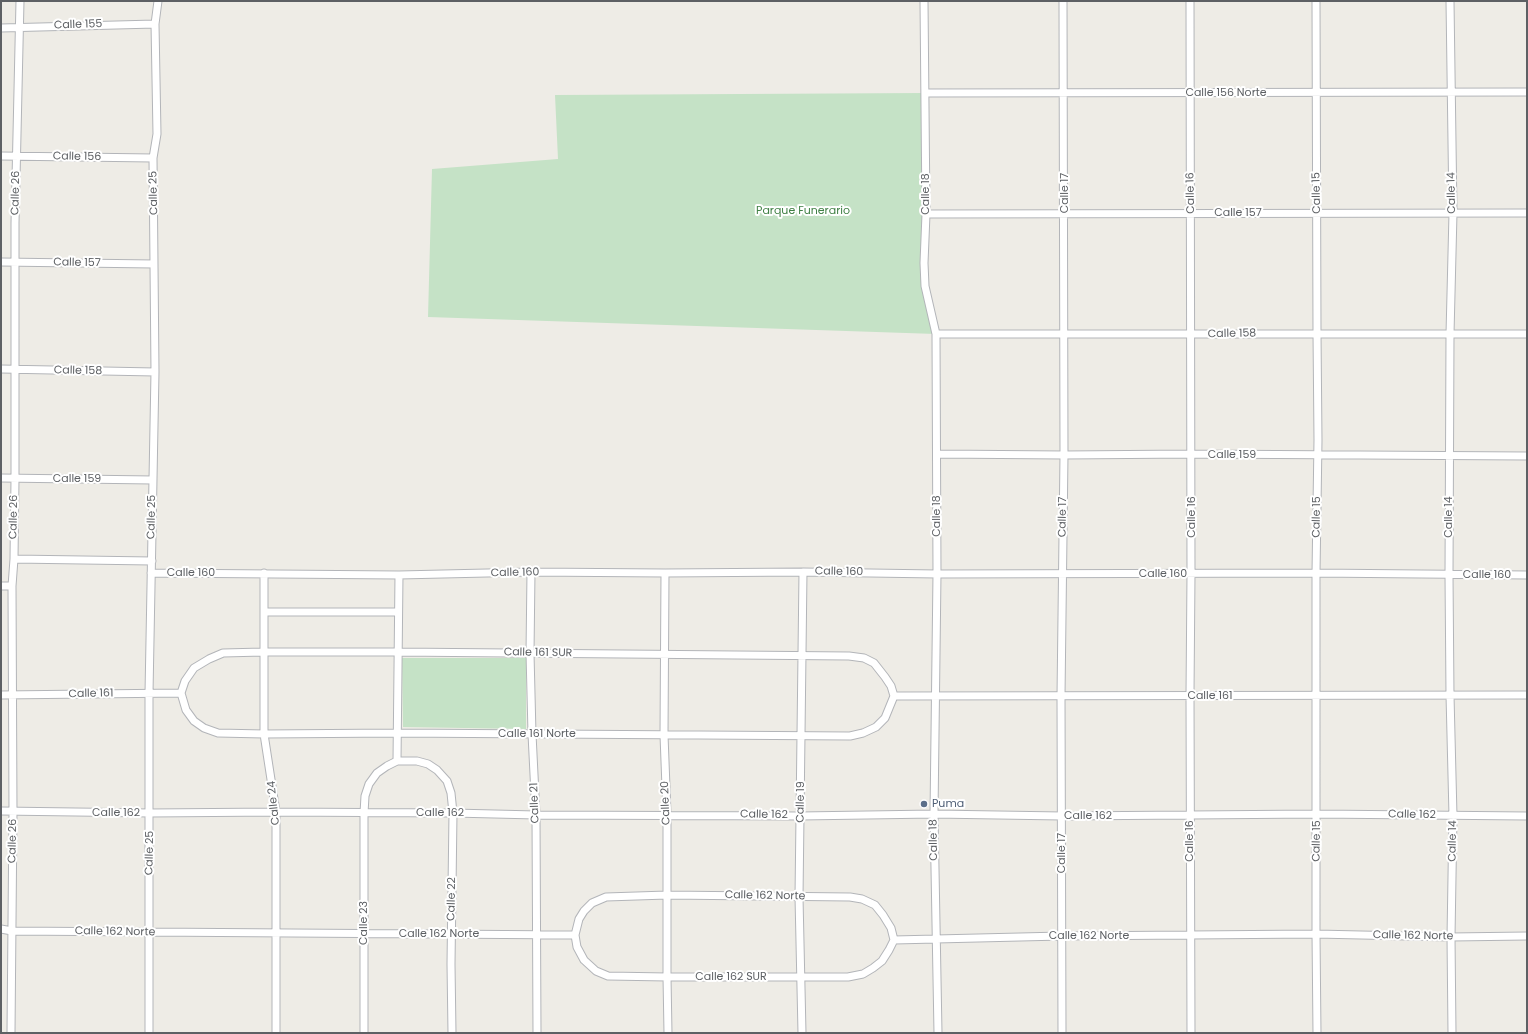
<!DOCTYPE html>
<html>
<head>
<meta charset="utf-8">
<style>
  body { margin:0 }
  #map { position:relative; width:1528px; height:1034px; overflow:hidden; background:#eeece6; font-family:Poppins,sans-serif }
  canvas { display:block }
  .frame { position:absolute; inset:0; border:2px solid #5d6064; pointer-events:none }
</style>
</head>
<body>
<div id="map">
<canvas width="1528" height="1034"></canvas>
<div class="frame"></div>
</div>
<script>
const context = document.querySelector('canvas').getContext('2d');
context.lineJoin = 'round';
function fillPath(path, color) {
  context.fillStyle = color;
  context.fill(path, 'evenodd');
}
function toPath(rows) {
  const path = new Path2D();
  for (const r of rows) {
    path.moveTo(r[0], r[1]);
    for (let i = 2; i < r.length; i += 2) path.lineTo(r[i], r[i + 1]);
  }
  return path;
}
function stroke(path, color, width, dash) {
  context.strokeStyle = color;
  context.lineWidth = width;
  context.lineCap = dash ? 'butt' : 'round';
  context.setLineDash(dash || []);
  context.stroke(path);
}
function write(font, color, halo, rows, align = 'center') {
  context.font = font + ' Poppins,sans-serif';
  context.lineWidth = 4;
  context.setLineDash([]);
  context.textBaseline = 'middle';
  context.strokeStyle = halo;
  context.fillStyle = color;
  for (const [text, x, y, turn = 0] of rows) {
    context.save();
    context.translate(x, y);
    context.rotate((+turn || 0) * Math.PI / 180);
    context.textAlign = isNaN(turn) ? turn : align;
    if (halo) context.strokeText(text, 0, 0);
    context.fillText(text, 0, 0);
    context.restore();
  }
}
const green = toPath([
  [925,93,921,282,936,334,428,317,432,169,558,159,555,95],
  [402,658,526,658,526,729,403,727]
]);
const minor = toPath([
  [924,1,926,214,924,263,925,286,936,334,937,574,934,814,938,1033],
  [1190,1,1191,574,1190,695,1191,1033],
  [1316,1,1317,333,1318,440,1316,573,1316,934,1317,1033],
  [1450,1,1453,213,1450,334,1449,575,1450,695,1453,816,1451,937,1452,1033],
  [1,28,155,24],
  [925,93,1527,92],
  [1,156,153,158],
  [926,214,1527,213],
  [1,262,154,264],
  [936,334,1527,334],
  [1,369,155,372],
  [937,454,1064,455,1192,454,1527,456],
  [1,478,153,480],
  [14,559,152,561],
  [531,572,530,653,532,734,536,815,537,1033],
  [151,573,399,575,531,572,665,573,803,572,937,574,1316,573,1527,575],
  [264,573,264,734,276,812,276,1033],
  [665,573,664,735,667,814,667,977,668,1033],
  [1,586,12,586],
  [264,612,398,612],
  [181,693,186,710,194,721,204,728,218,733,264,734,396,733,850,736,863,733,876,727,885,718,894,696],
  [181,693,185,681,194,668,209,659,223,653,263,652,397,652,849,656,864,658,874,663,885,677,891,686,894,696],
  [1,695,181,693],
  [894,696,1527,695],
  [397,761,399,575],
  [1,811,150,813,276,812,453,813,536,815,800,816,934,814,1062,816,1317,814,1527,816],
  [1,929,12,931,149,932,575,935,579,919,584,911,592,903,606,897,667,895,850,897,862,899,875,905,883,915,891,928,894,940,1062,936,1316,934,1451,937,1527,936],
  [575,935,577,947,584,960,596,971,608,976,667,977,848,977,863,974,873,968,882,961,889,950,894,940],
  [11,1033,13,812,12,586,14,559,15,479,15,223,20,1],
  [149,1033,149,693,155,372,153,158,157,134,155,24,158,1],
  [364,1033,364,813,365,796,369,784,377,773,387,766,397,761,417,761,428,764,437,770,447,781,451,793,453,813,451,964,452,1033],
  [802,1033,799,897,803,572],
  [1062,1033,1061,696,1064,455,1063,1]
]);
const markers = [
  [924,804,4,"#5c6f8a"]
];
const streetNames = [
  ["Calle 155",78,25,-2],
  ["Calle 156 Norte",1226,93],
  ["Calle 156",77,157,1],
  ["Calle 26",16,193,-89],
  ["Calle 25",154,193,-91],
  ["Calle 17",1065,193,-90],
  ["Calle 16",1191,193,-91],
  ["Calle 15",1317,193,-91],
  ["Calle 14",1452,193,-91],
  ["Calle 18",926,194,-90],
  ["Calle 157",1238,213],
  ["Calle 157",77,263,1],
  ["Calle 158",1232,334,-1],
  ["Calle 158",78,371,1],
  ["Calle 159",1232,455],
  ["Calle 159",77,479],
  ["Calle 18",937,516,-90],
  ["Calle 26",14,517,-89],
  ["Calle 25",152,517,-89],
  ["Calle 17",1063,517,-89],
  ["Calle 16",1192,517,-90],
  ["Calle 15",1317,517,-89],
  ["Calle 14",1449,517,-90],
  ["Calle 160",839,572,1],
  ["Calle 160",191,573],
  ["Calle 160",515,573,-1],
  ["Calle 160",1163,574],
  ["Calle 160",1487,575],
  ["Calle 161 SUR",538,653,1],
  ["Calle 161",91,694,-1],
  ["Calle 161",1210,696],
  ["Calle 161 Norte",537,734],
  ["Calle 19",801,802,-89],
  ["Calle 24",274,803,-96],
  ["Calle 21",535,803,-92],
  ["Calle 20",666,803,-92],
  ["Calle 162",116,813],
  ["Calle 162",440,813],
  ["Calle 162",764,815,1],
  ["Calle 162",1412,815,1],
  ["Calle 162",1088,816],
  ["Calle 18",934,840,-91],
  ["Calle 26",13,841,-89],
  ["Calle 16",1190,841,-90],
  ["Calle 15",1317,841,-89],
  ["Calle 14",1453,841,-89],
  ["Calle 25",150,853,-89],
  ["Calle 17",1062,853,-90],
  ["Calle 162 Norte",765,896,1],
  ["Calle 22",452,899,-89],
  ["Calle 23",364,923,-90],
  ["Calle 162 Norte",115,932,1],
  ["Calle 162 Norte",439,934],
  ["Calle 162 Norte",1089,936],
  ["Calle 162 Norte",1413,936,1],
  ["Calle 162 SUR",731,977]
];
const parkNames = [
  ["Parque Funerario",803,211]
];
const serviceNames = [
  ["Puma",932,804]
];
fillPath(green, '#c5e2c6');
stroke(minor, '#b3b5b9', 9);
stroke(minor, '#fff', 7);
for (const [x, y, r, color] of markers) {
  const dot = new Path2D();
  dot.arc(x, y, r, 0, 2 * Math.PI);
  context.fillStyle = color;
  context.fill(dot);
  stroke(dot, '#fff', 1.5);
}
write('11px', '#5d6064', '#fff', streetNames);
write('11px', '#408045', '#fff', parkNames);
write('11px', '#4e5e75', '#fff', serviceNames, 'left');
</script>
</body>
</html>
